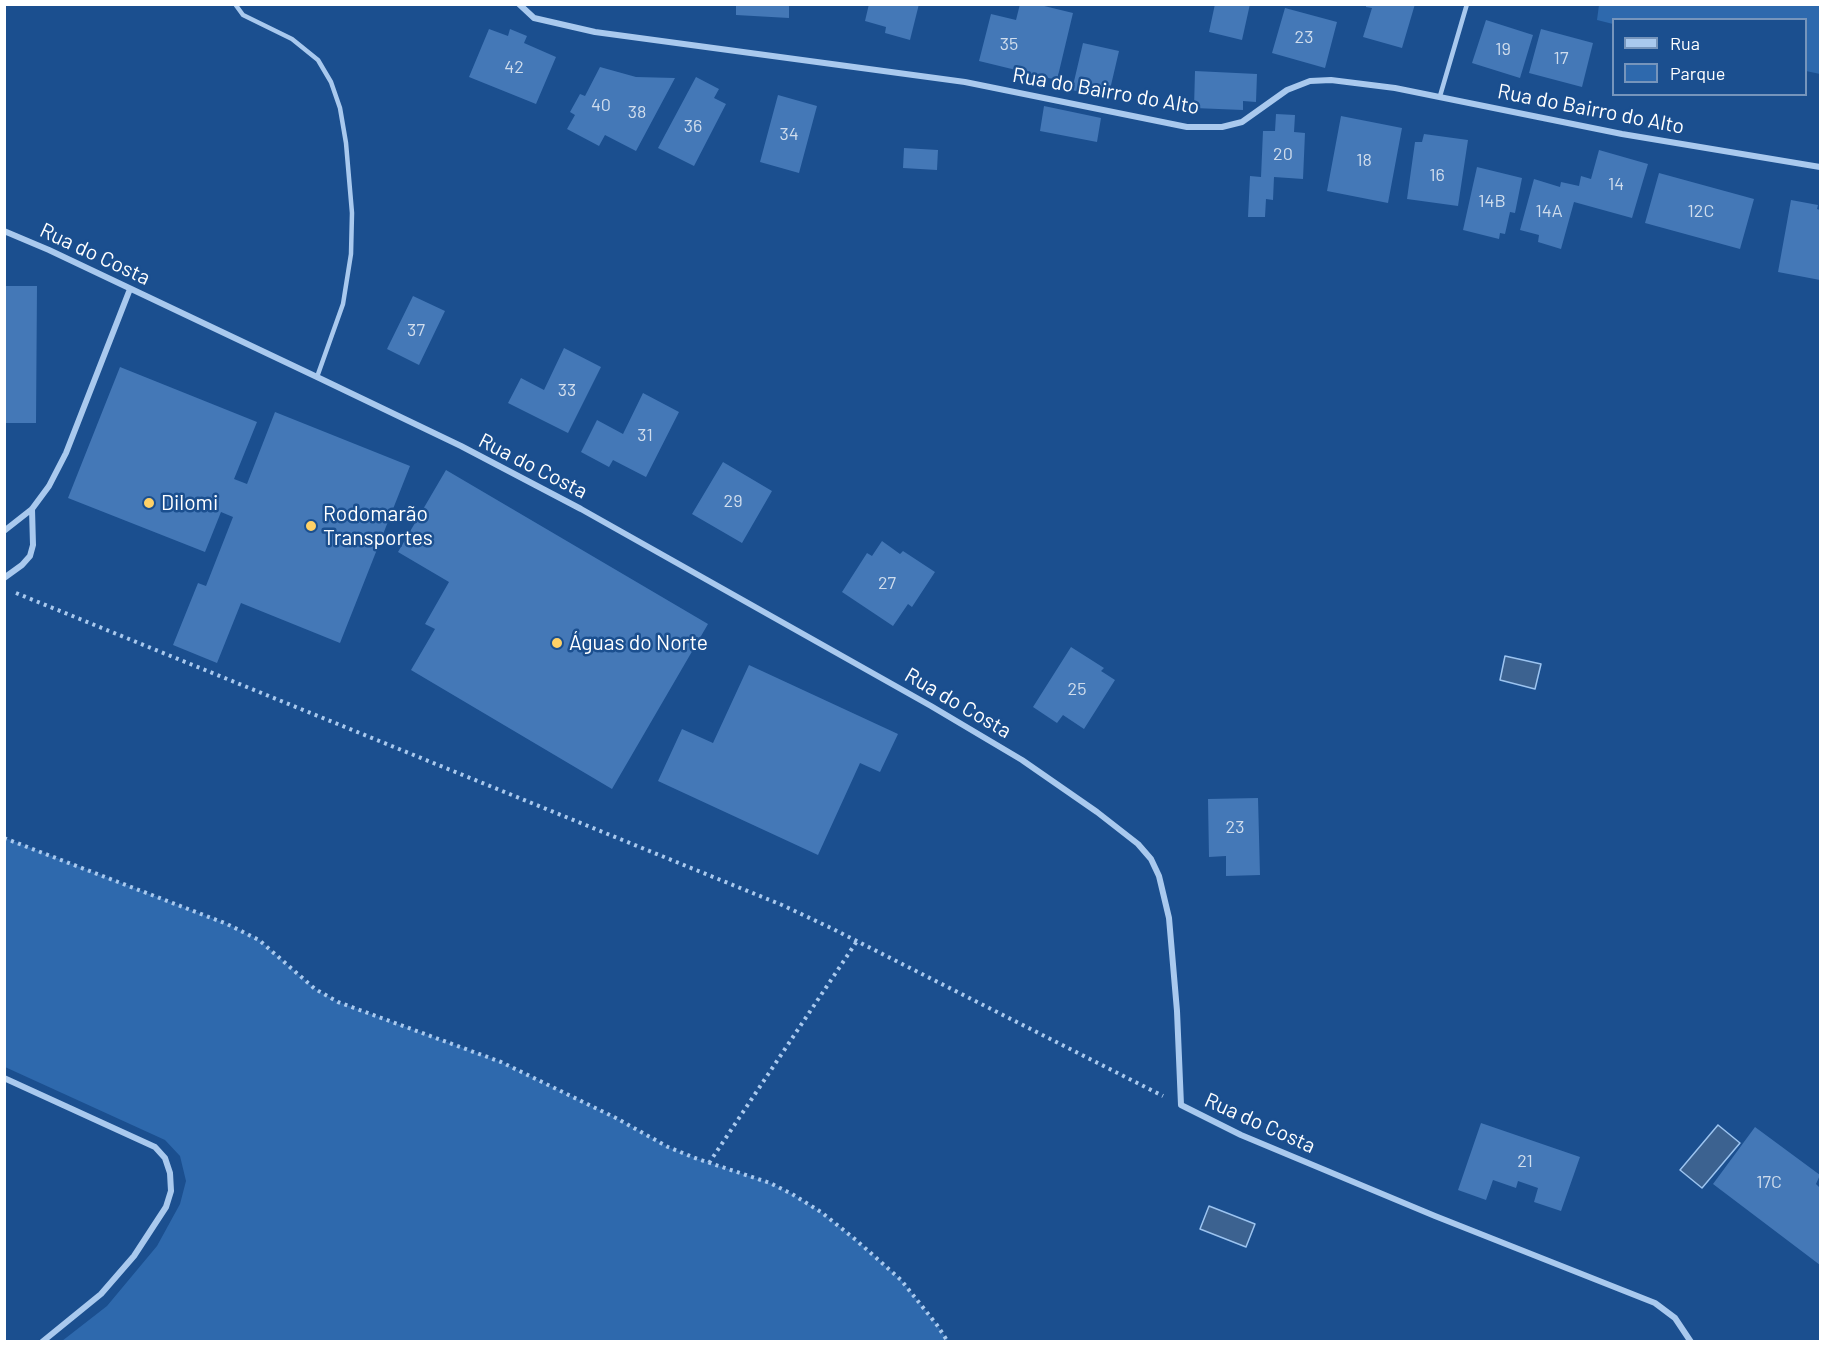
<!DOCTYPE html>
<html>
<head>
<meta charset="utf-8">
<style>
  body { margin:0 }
  #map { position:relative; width:1825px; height:1346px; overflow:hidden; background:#1b4f8f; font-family:Barlow,sans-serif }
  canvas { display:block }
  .frame { position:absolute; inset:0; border:6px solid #fff; pointer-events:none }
  .legend { position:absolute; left:1612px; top:18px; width:195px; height:78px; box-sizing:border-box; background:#1b4f8f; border:2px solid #7695bc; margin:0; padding:8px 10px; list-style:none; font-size:18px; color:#fff }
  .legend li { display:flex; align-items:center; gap:12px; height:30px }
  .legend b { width:30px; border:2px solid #7695bc }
</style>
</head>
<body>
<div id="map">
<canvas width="1825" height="1346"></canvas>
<div class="frame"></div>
<ul class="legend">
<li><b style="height:8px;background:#a9c9ee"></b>Rua</li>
<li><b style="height:16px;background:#2e69ad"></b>Parque</li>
</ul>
</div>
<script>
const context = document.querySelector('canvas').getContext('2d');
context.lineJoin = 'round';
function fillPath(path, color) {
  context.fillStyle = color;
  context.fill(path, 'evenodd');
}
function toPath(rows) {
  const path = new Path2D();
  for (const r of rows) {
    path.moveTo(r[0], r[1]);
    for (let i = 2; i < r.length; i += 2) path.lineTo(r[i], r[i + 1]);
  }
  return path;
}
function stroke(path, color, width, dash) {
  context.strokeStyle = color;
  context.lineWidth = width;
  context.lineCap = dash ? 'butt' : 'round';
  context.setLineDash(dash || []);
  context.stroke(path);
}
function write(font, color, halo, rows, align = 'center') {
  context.font = font + ' Barlow,sans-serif';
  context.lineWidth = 5;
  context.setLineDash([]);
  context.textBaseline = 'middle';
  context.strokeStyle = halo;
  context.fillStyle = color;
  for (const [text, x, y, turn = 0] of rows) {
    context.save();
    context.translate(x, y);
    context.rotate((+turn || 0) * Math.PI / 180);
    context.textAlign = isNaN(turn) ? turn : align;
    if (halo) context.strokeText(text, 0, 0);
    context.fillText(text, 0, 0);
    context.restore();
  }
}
const green = toPath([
  [1599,5,1820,5,1820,74,1806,71,1806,20,1614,20,1613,24,1597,20],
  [5,838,227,924,259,940,315,989,338,1002,501,1062,616,1118,668,1147,695,1158,770,1183,792,1194,821,1212,856,1240,901,1280,937,1325,948,1341,62,1341,107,1306,157,1246,180,1204,186,1181,180,1156,165,1140,5,1067]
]);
const water = toPath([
  [1505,656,1541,664,1535,689,1500,680,1505,656],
  [1718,1125,1740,1143,1702,1188,1680,1170,1718,1125],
  [1209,1206,1255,1224,1246,1247,1200,1229,1209,1206]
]);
const building = toPath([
  [736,4,789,4,789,18,736,15],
  [869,4,919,4,910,40,885,33,886,27,865,21],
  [1020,4,1036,4,1073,13,1057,80,979,61,991,14,1016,20],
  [1215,4,1250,4,1242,40,1209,32],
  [1366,4,1415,4,1402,48,1363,37,1372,8,1366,7],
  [1285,8,1337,22,1325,68,1272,53],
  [1486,20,1533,35,1520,78,1472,63],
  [489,29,508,36,510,29,527,36,524,43,556,57,536,104,469,77],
  [1541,29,1593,43,1582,87,1529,73],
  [1083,43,1119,51,1108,98,1072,90],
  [600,67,636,77,675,78,636,151,605,135,599,146,567,129,575,115,570,112,580,94,585,96],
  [1195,71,1257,74,1256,102,1243,101,1243,110,1194,108],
  [696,77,719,89,714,98,726,104,694,166,658,148],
  [778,95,817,106,799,173,760,162],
  [1044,106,1101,118,1097,142,1040,131],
  [1276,114,1295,115,1294,132,1305,133,1303,179,1274,177,1273,200,1266,199,1265,217,1248,217,1250,176,1261,177,1263,131,1275,131],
  [1341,116,1402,128,1388,203,1327,191],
  [1424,134,1468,140,1458,206,1407,199,1415,142,1422,142],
  [904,148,938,150,937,170,903,168],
  [1599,150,1648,164,1632,218,1574,202,1561,249,1538,242,1539,235,1520,230,1534,179,1560,187,1561,182,1579,186,1581,176,1591,179],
  [1477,167,1522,178,1515,213,1510,212,1505,234,1500,233,1499,239,1463,230],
  [1659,173,1754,199,1740,249,1645,223],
  [1791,200,1818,205,1817,209,1820,210,1820,280,1778,272],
  [4,286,37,286,36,423,4,423],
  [413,296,445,311,419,365,387,349],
  [564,348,601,367,568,433,508,403,521,378,544,390],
  [120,367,257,422,234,479,247,484,275,412,410,466,340,643,241,603,217,663,173,645,198,583,206,586,233,517,221,512,205,552,68,498],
  [643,393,679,412,646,477,613,460,609,467,581,452,597,420,623,434],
  [723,462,772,491,742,543,692,514],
  [446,470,708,624,612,789,411,670,435,629,425,624,449,582,398,552],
  [882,541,900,554,903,551,935,572,912,607,908,604,893,626,842,592,867,553,872,556],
  [1071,647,1104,668,1101,671,1115,680,1084,729,1063,715,1057,723,1033,707],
  [749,665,898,734,880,772,860,763,818,855,658,781,682,729,713,743],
  [1258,798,1260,875,1226,876,1226,856,1209,857,1208,799],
  [1481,1123,1580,1157,1561,1211,1534,1202,1538,1188,1518,1181,1516,1188,1493,1180,1486,1200,1458,1190],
  [1755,1127,1820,1175,1816,1184,1820,1188,1820,1265,1713,1184]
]);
const path = toPath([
  [16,593,782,905,831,928,1163,1096],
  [4,838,227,924,259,940,315,989,338,1002,501,1062,616,1118,668,1147,695,1158,770,1183,792,1194,821,1212,856,1240,901,1280,937,1325,948,1342],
  [709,1163,857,941]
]);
const service = toPath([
  [235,4,243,15,292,39,318,60,331,82,340,108,346,143,352,213,351,254,343,304,317,377],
  [1440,96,1467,4]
]);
const minor = toPath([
  [519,4,534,18,595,32,965,82,1187,127,1222,127,1242,122,1287,90,1310,81,1331,80,1395,88,1622,134,1820,167],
  [4,231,49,250,317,377,461,446,581,509,931,706,1022,760,1097,812,1138,844,1151,859,1159,876,1169,918,1177,1011,1181,1105,1241,1135,1435,1216,1655,1303,1675,1318,1691,1342],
  [4,531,32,509,49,486,66,453,130,289],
  [4,578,22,565,30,556,33,545,32,509],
  [4,1078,155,1147,165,1158,170,1173,171,1191,166,1207,134,1256,101,1294,42,1342]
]);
const markers = [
  [149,503,6,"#ffd166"],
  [311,526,6,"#ffd166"],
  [557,643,6,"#ffd166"]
];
const numberNames = [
  ["23",1304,37],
  ["35",1009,44],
  ["19",1503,49],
  ["17",1561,58],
  ["42",514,67],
  ["40",601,105],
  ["38",637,112],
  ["36",693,126],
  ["34",789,134],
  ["20",1283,154],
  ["18",1364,160],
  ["16",1437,175],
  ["14",1616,184],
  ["14B",1492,201],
  ["14A",1549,211],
  ["12C",1701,211],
  ["37",416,330],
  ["33",567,390],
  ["31",645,435],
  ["29",733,501],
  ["27",887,583],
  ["25",1077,689],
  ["23",1235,827],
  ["21",1525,1161],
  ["17C",1769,1182]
];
const streetNames = [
  ["Rua do Bairro do Alto",1106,91,10],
  ["Rua do Bairro do Alto",1591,109,11],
  ["Rua do Costa",95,254,25],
  ["Rua do Costa",533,466,27],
  ["Rua do Costa",958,703,30],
  ["Rua do Costa",1260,1123,24]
];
const poiNames = [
  ["Dilomi",161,503],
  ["Rodomarão",323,514],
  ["Transportes",323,538],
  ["Águas do Norte",569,643]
];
fillPath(green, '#2e69ad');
fillPath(water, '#3c6290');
stroke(water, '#9cc4f0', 1.5);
fillPath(building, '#4478b7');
stroke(path, '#a9c9ee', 4, [3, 4.5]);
stroke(service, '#a9c9ee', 4.5);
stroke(minor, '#a9c9ee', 6);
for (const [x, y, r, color] of markers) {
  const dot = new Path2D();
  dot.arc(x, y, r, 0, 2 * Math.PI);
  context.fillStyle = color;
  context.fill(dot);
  stroke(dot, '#1b4f8f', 2);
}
write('18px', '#d0dded', null, numberNames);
write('21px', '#fff', '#1b4f8f', streetNames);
write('21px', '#fff', '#1b4f8f', poiNames, 'left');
</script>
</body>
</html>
